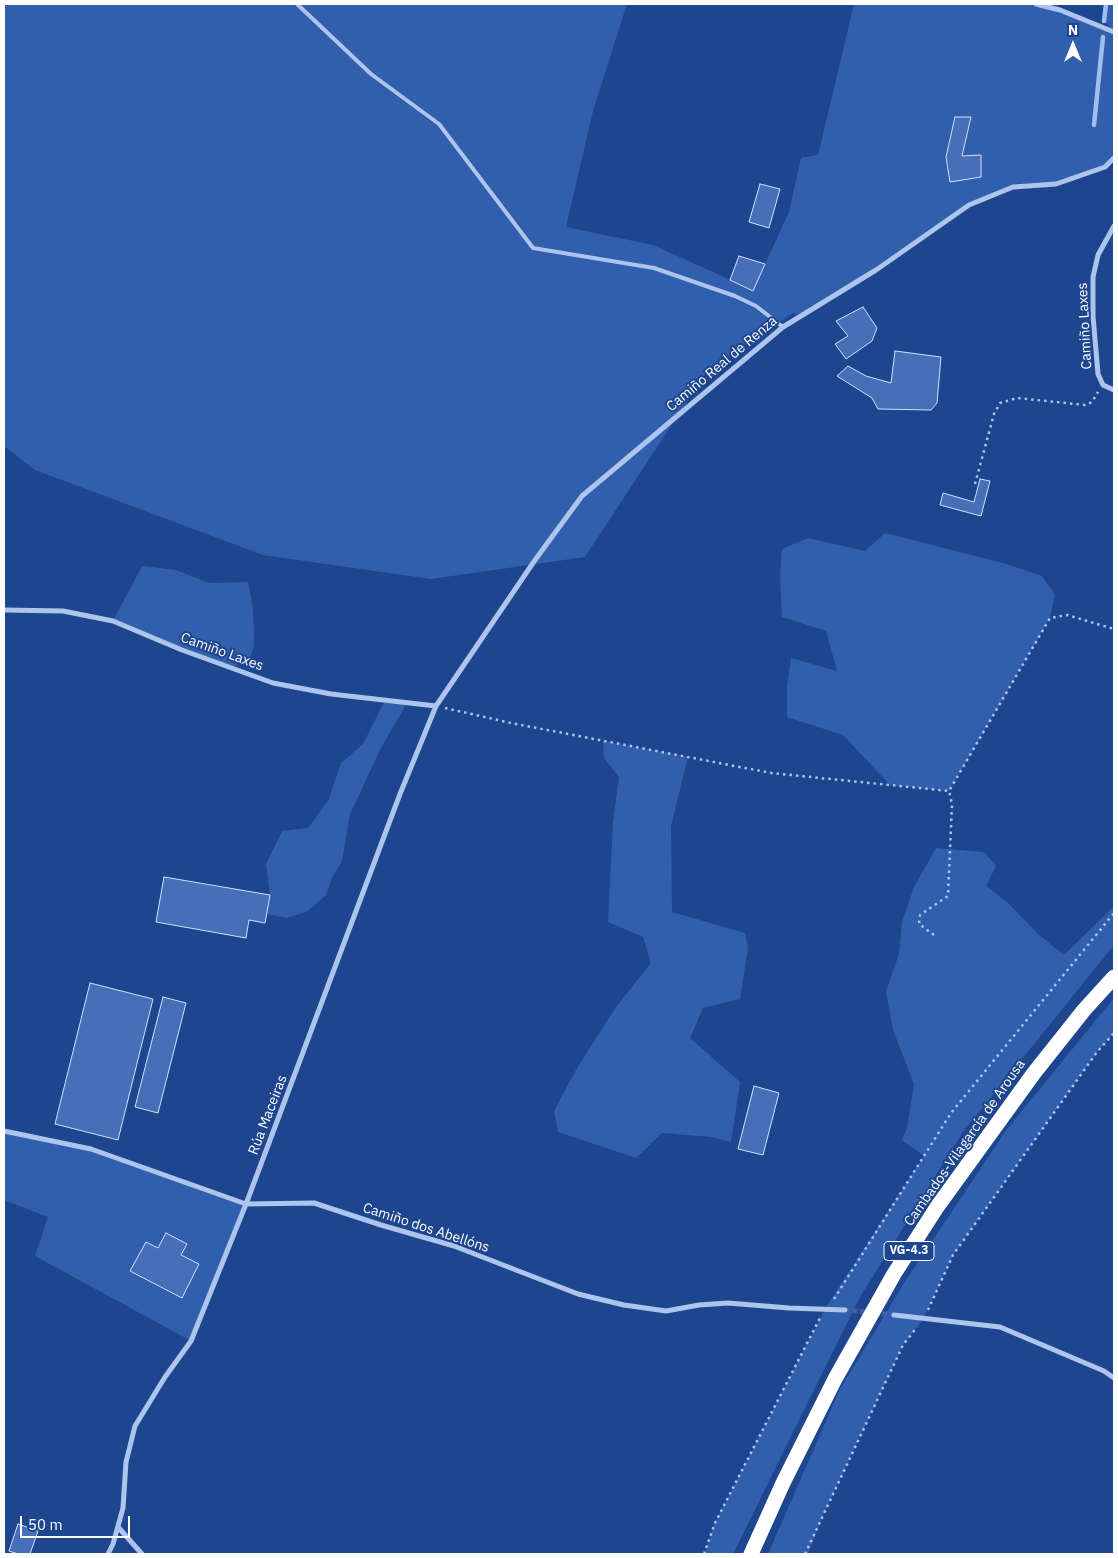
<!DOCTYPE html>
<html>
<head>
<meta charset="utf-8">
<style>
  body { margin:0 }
  #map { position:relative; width:1118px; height:1558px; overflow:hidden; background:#1e468f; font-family:"IBM Plex Sans",sans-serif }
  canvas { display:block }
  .frame { position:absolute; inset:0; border:5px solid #fff; pointer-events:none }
  .north { position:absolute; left:1048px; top:20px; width:50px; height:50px; -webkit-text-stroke:4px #1e468f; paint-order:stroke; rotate:0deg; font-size:14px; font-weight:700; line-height:20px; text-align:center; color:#fff }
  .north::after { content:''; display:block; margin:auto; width:18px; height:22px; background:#fff; clip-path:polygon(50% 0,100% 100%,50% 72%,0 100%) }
  .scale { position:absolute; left:20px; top:1516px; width:110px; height:22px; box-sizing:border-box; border:2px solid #fff; border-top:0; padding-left:6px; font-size:15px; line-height:18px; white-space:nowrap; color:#fff; -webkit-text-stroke:4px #1e468f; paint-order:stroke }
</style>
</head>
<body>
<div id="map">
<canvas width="1118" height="1558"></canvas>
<div class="frame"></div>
<div class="north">N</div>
<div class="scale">50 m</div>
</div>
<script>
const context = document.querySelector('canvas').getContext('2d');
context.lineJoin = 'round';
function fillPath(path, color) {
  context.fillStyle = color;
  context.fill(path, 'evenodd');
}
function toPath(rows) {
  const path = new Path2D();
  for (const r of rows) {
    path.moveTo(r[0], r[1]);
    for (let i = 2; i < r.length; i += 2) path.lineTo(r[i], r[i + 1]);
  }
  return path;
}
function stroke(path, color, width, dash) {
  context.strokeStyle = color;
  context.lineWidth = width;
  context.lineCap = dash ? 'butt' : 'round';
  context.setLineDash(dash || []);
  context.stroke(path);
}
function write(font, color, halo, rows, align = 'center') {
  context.font = font + ' "IBM Plex Sans",sans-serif';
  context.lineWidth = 4;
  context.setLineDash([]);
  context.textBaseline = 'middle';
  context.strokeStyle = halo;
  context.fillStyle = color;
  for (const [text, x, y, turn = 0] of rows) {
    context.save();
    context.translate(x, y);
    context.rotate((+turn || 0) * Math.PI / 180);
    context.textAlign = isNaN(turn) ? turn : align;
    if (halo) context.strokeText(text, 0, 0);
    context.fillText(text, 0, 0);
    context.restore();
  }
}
const green = toPath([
  [4,4,627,4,593,111,566,227,653,245,753,290,789,212,801,158,818,155,854,4,1036,4,1114,31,1104,21,1106,4,1114,4,1114,156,1104,166,1055,182,1014,184,967,204,804,316,793,313,707,371,585,557,431,579,263,555,35,470,4,446],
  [885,533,1003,563,1042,576,1055,595,1050,618,949,791,890,785,843,735,787,717,787,686,791,658,837,671,826,631,782,617,780,576,782,549,808,538,865,551],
  [142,566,176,570,209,583,248,582,253,609,254,630,254,647,250,657,232,668,113,621],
  [385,700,407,703,381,748,350,814,342,861,332,878,326,895,308,911,287,918,267,914,270,895,266,864,282,831,308,828,328,801,341,763,363,744],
  [603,741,688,757,671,826,672,912,745,933,748,948,740,999,703,1008,690,1038,740,1082,731,1142,711,1137,662,1133,636,1158,558,1132,554,1111,577,1068,616,1007,651,963,643,937,608,922,613,822,619,777,604,758],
  [936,848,984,852,996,866,986,886,1008,903,1039,935,1064,955,1114,906,1114,945,963,1132,860,1297,733,1554,704,1554,715,1523,825,1309,924,1156,902,1140,907,1128,914,1084,893,1030,886,991,899,954,902,922,914,887],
  [1114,998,1114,1033,1097,1052,953,1255,923,1319,903,1345,821,1520,808,1554,768,1554,840,1389,904,1283,1007,1129],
  [4,1131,91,1149,246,1204,191,1341,35,1256,48,1217,4,1200]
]);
const stream = toPath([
  [1104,21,1106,4],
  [1094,125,1103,37]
]);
const building = toPath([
  [955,117,971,117,962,156,981,155,981,177,950,182,946,157,955,117],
  [760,184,780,189,769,228,749,222,760,184],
  [739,256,765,264,753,291,730,280,739,256],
  [863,307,877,328,872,341,846,359,835,344,848,336,836,321,863,307],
  [895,351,941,357,937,403,931,410,878,409,872,398,837,376,848,366,866,376,891,383,895,351],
  [980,479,990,481,981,516,940,505,943,493,974,502,980,479],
  [164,877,270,895,265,923,249,920,246,938,156,922,164,877],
  [90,983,153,999,118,1140,55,1124,90,983],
  [163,997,186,1003,158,1113,135,1107,163,997],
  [754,1086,779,1093,763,1155,738,1149,754,1086],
  [166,1233,187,1244,181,1255,199,1264,182,1298,130,1271,146,1242,158,1248,166,1233],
  [18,1524,38,1531,30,1554,18,1554,9,1551,18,1524]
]);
const streetTunnel = toPath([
  [845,1310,894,1315]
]);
const path = toPath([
  [975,484,994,414,1000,403,1017,398,1085,405,1092,402,1098,392],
  [445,708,511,723,771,773,949,791],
  [934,935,919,924,920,915,948,896,952,804,949,791,1050,618,1067,615,1114,629],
  [834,1299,951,1113,1114,913],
  [928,1310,953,1255,1097,1052,1114,1033],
  [704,1554,715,1523,820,1318],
  [805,1554,903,1345,917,1327]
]);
const lane = toPath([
  [297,4,371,74,439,124,533,248,654,268,735,296,756,306,783,327]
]);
const street = toPath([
  [1036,4,1060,10,1114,32],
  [1114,226,1098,255,1093,277,1093,316,1098,374,1103,385,1114,390],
  [4,610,63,611,113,621,182,650,273,683,331,694,436,706],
  [4,1131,91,1149,246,1204,314,1203,381,1225,454,1246,578,1294,624,1305,666,1311,699,1305,728,1303,789,1308,845,1310],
  [894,1315,1000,1327,1104,1371,1114,1378],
  [118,1527,142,1554],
  [108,1554,113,1544,123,1508,126,1462,135,1426,165,1377,191,1341,246,1204,400,794,436,706,535,560,582,496,783,327,876,270,969,205,1013,187,1056,184,1105,167,1114,158]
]);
const highway = toPath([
  [751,1554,783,1483,835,1379,894,1274,937,1207,1034,1073,1084,1010,1114,977]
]);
const shields = [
  [909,1251,50]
];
const shieldNames = [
  ["VG-4.3",909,1251]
];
const streetNames = [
  ["Camiño Laxes",1085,326,-93],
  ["Camiño Real de Renza",722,364,-40],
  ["Camiño Laxes",222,652,20],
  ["Rúa Maceiras",268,1115,-69],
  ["Cambados-Vilagarcía de Arousa",965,1143,-55],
  ["Camiño dos Abellóns",426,1228,18]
];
fillPath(green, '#315ead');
stroke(stream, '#a0beef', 4.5);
fillPath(building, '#466fb7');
stroke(building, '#d2e1f9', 1);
stroke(streetTunnel, '#4062a0', 5, [5, 2.5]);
stroke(path, '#adc5ed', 2.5, [2.5, 4]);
stroke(lane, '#adc5ed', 4);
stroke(street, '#adc5ed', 5);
stroke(highway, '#fff', 15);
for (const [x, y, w] of shields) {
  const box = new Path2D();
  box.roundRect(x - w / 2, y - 9.5, w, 19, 4);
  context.fillStyle = '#1e468f';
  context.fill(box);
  stroke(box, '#fff', 1);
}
write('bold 12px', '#fff', null, shieldNames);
write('14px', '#fff', '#1e468f', streetNames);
</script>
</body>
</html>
